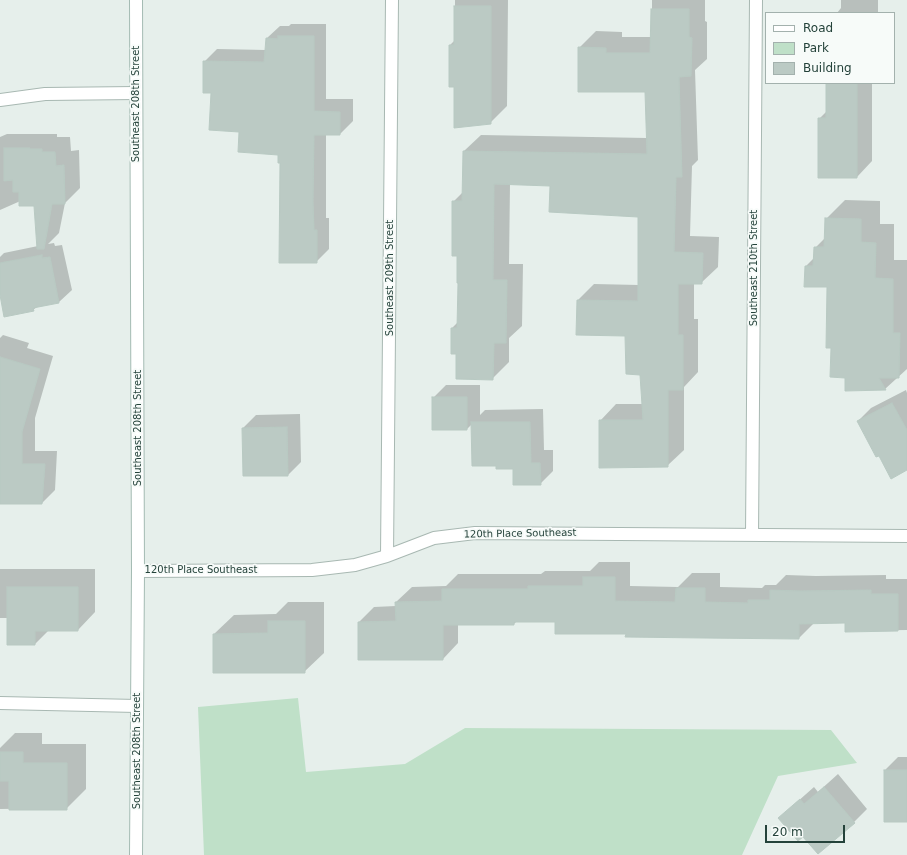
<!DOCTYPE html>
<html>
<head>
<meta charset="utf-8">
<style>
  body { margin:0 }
  #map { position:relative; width:907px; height:855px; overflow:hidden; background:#e6efeb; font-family:"DejaVu Sans",sans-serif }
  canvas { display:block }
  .legend { position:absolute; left:765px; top:12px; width:130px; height:72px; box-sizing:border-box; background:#f7fbf9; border:1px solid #a3b1ad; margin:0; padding:5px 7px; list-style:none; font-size:12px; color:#24423a }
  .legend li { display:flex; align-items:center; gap:8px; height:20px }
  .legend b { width:20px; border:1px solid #a3b1ad }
  .scale { position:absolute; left:765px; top:825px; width:80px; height:18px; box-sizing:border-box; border:2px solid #24423a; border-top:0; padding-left:5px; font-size:12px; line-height:14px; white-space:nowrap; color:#24423a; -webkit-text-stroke:3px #f7fbf9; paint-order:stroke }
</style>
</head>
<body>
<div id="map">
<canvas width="907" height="855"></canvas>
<ul class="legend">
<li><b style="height:5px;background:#fff"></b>Road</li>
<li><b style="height:11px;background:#bfe0c8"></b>Park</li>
<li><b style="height:11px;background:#bbcac4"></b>Building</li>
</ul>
<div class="scale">20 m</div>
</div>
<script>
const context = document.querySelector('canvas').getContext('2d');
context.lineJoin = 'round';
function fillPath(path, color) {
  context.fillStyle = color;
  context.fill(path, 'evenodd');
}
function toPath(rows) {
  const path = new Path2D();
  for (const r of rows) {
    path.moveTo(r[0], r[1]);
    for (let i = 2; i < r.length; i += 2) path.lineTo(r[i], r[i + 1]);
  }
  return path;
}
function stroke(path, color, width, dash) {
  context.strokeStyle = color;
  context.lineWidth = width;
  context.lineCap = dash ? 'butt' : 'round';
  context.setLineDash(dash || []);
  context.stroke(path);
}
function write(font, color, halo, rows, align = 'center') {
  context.font = font + ' "DejaVu Sans",sans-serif';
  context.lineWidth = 3.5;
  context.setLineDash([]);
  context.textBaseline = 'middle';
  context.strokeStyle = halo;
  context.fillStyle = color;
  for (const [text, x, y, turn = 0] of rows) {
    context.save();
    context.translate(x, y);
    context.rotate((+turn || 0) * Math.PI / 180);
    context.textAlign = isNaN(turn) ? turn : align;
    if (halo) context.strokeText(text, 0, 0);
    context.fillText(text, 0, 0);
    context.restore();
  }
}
const green = toPath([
  [298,698,306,772,405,764,465,728,831,730,857,763,778,776,742,855,204,855,198,707]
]);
const shadow = toPath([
  [455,0,508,0,507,106,490,123,456,86,450,45,455,40],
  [652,0,705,0,705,21,707,22,707,59,695,70,698,160,692,166,690,236,719,237,718,267,701,283,694,283,694,319,698,319,698,372,684,387,684,450,667,466,600,421,616,404,643,404,641,374,626,335,578,300,594,284,639,285,639,216,551,185,510,184,509,264,523,264,522,326,509,338,509,362,493,378,457,353,452,328,458,322,459,282,453,202,464,191,464,151,481,135,647,138,646,91,579,48,596,31,622,32,622,37,652,37],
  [841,0,878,0,878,13,837,13,841,8],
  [291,24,326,24,326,99,353,99,353,121,340,134,326,134,326,218,329,218,329,249,316,262,279,154,241,131,212,92,204,62,217,49,266,50,267,38,280,26,289,26],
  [827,83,872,83,872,161,857,177,819,119,827,111],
  [7,134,57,134,57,137,70,137,71,151,79,150,80,188,65,203,59,233,48,244,54,243,55,246,62,245,72,290,59,302,37,307,33,310,0,292,0,257,4,253,38,246,34,195,0,210,0,137],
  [845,200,880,201,880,224,894,224,894,260,907,260,907,369,885,389,846,377,832,347,828,286,806,266,814,258,815,248,826,237,826,219],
  [3,335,29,343,27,348,53,356,35,418,35,451,57,451,55,490,42,503,0,503,0,338],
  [446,385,480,385,480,415,485,410,543,409,544,450,553,450,553,471,540,484,472,424,467,429,433,398],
  [906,390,907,393,907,469,858,421,871,408],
  [300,414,301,462,288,475,243,428,256,415],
  [599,562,630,562,630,586,678,587,692,573,720,573,720,587,762,588,765,585,776,585,786,575,816,576,886,575,886,579,907,579,907,630,846,631,845,622,814,623,799,638,627,633,556,621,517,621,514,624,458,624,458,643,443,659,359,622,374,607,396,606,396,602,412,587,446,586,458,574,541,574,545,571,590,571],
  [0,569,95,569,95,612,78,630,49,630,35,644,8,618,0,618],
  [288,602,324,602,324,653,304,672,214,634,234,615,276,614],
  [15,733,42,733,42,744,86,744,86,789,67,808,0,809,0,748],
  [898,757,907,757,907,821,885,770],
  [838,774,867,809,854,822,818,853,803,835,779,818,814,787,818,792]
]);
const building = toPath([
  [454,6,491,6,491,124,454,128,454,87,449,87,449,45,454,45,454,6],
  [651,9,689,9,689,37,692,38,691,76,679,77,682,177,676,177,674,252,703,253,702,284,678,284,678,335,683,335,683,390,668,390,668,467,599,468,599,420,643,420,640,375,626,374,625,336,576,335,577,300,638,301,638,217,549,212,550,186,494,184,493,280,507,280,506,343,494,343,493,380,456,379,456,354,451,354,451,328,457,328,458,283,457,283,457,256,452,256,452,201,462,201,463,151,647,154,645,92,578,92,578,47,606,48,606,53,650,53,651,9],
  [278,36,314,36,314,111,340,112,340,135,314,135,313,201,314,230,317,230,317,263,279,263,280,163,278,163,278,155,238,152,239,132,209,130,211,93,203,93,203,61,264,62,266,38,278,39,278,36],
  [826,83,857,83,857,178,818,178,818,118,826,118,826,83],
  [4,148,30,148,30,149,42,149,42,152,55,152,56,166,64,165,65,204,52,204,44,249,37,249,34,206,19,206,19,192,13,192,13,180,4,181,4,148],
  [825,218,861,219,861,242,876,243,875,278,893,279,893,333,900,333,899,378,879,378,886,390,845,391,845,378,830,377,831,348,826,348,827,287,804,287,805,266,813,266,814,247,824,247,825,218],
  [42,255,42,258,50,257,59,303,33,308,34,311,4,317,0,295,0,263,42,255],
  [0,357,40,369,22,432,22,464,45,464,42,504,0,504,0,357],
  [432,397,467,397,467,430,432,430,432,397],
  [892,403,907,430,907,470,891,479,879,456,876,457,857,421,892,403],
  [471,422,530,422,531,463,540,463,541,485,513,485,513,469,496,469,496,466,472,466,471,422],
  [287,427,288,476,243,476,242,428,287,427],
  [583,577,615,577,615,601,675,602,676,588,705,588,705,602,748,603,748,600,770,600,770,590,800,591,871,590,871,594,898,594,898,631,845,632,845,623,799,624,799,639,704,638,625,637,626,634,555,634,555,622,514,622,514,625,443,625,443,660,358,660,358,622,396,621,395,602,442,601,442,589,528,589,528,586,583,586,583,577],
  [7,587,78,587,78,631,35,631,35,645,7,645,7,587],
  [268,621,305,621,305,673,213,673,213,634,268,633,268,621],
  [0,752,23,752,23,763,67,763,67,810,9,810,9,781,0,781,0,752],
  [884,770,907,770,907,822,884,822,884,770],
  [824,787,855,823,818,854,803,837,798,841,778,818,800,799,804,804,824,787]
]);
const street = toPath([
  [0,100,45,94,136,93],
  [752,535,756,0],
  [387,556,392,0],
  [138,571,312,570,355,565,387,556,434,538,475,533,907,536],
  [0,703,137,706]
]);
const secondary = toPath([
  [136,855,138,571,136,0]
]);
const streetNames = [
  ["Southeast 208th Street",136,104,-90],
  ["Southeast 210th Street",754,268,-90],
  ["Southeast 209th Street",390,278,-90],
  ["Southeast 208th Street",138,428,-90],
  ["120th Place Southeast",520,534,-1],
  ["120th Place Southeast",201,570],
  ["Southeast 208th Street",137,751,-90]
];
fillPath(green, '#bfe0c8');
fillPath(shadow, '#0003');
fillPath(building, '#bbcac4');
stroke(building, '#b8c9c2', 1);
stroke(street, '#a8b8b2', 14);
stroke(secondary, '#a4bbb3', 14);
stroke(street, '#fff', 12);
stroke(secondary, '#fff', 12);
write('10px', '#24423a', '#f7fbf9', streetNames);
</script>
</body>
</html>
